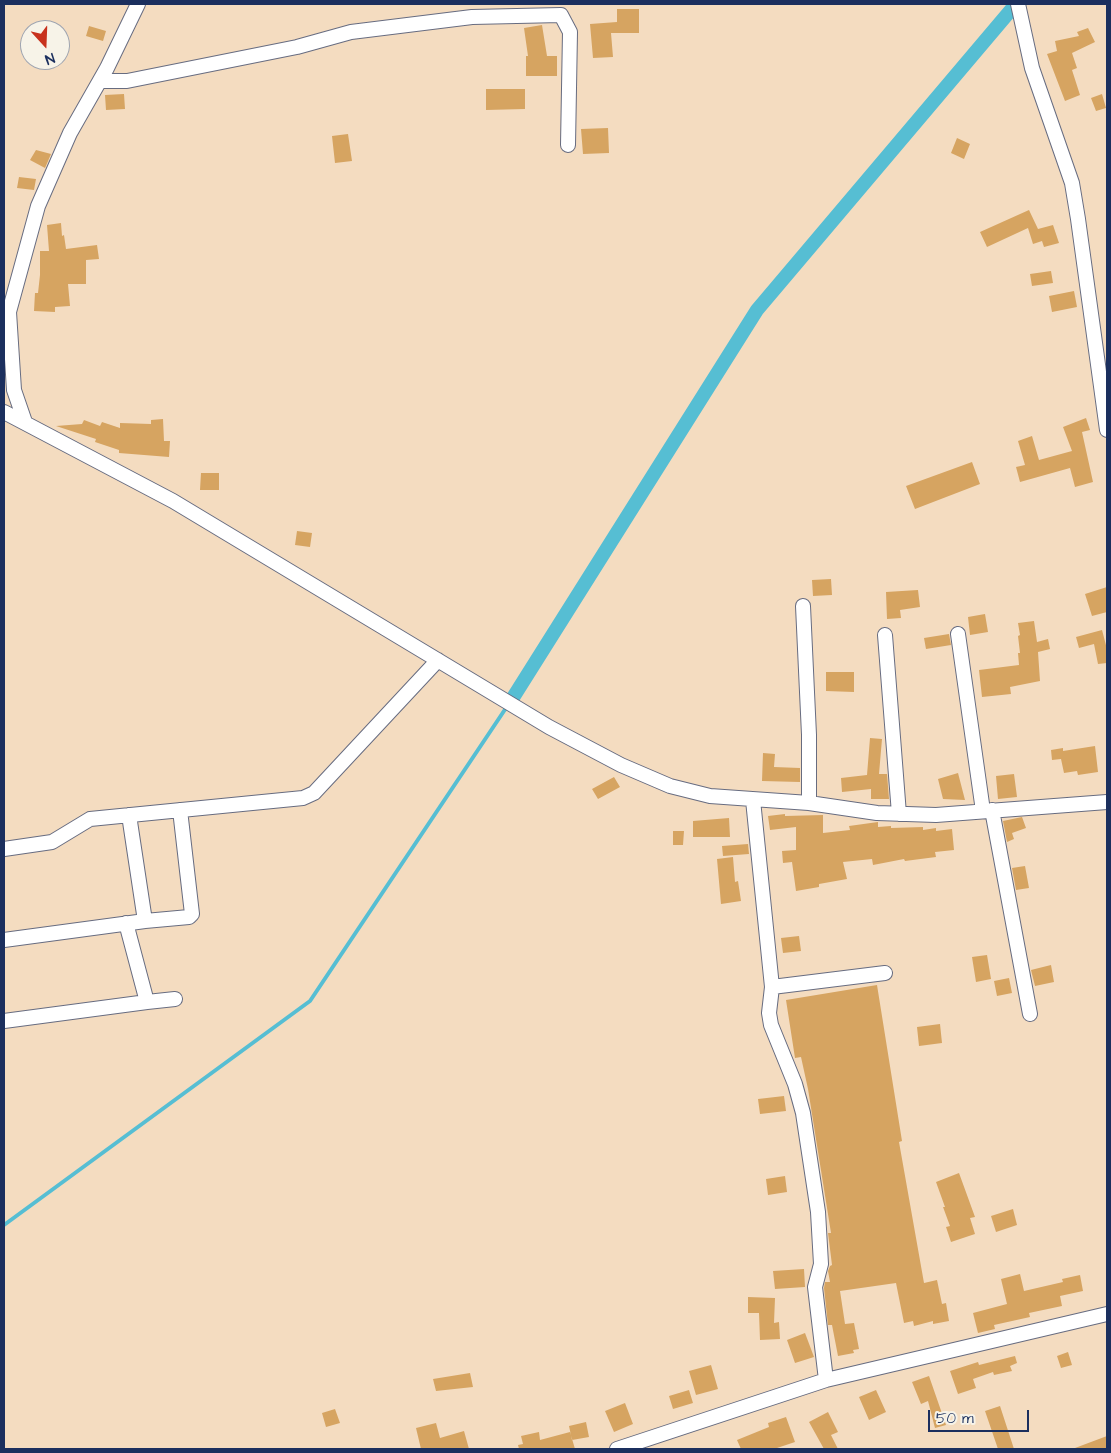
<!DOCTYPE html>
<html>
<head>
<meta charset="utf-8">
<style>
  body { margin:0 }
  #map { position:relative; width:1111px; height:1453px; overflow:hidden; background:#f4dcc0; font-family:"Architects Daughter",sans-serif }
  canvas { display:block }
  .frame { position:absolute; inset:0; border:5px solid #1b2f5e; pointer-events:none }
  .north { position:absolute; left:20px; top:20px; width:50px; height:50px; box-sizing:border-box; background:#f7f3e8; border:1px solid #9fa5b1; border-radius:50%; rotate:160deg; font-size:14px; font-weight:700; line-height:20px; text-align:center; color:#1b2f5e }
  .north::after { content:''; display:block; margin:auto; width:18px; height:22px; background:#c8321e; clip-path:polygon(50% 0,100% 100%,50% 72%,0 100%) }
  .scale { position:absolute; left:928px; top:1410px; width:101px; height:22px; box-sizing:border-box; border:2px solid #1b2f5e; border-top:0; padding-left:6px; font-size:15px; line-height:18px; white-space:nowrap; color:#1b2f5e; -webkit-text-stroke:4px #f7f3e8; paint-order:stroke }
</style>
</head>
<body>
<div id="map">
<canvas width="1111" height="1453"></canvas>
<div class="frame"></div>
<div class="north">N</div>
<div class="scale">50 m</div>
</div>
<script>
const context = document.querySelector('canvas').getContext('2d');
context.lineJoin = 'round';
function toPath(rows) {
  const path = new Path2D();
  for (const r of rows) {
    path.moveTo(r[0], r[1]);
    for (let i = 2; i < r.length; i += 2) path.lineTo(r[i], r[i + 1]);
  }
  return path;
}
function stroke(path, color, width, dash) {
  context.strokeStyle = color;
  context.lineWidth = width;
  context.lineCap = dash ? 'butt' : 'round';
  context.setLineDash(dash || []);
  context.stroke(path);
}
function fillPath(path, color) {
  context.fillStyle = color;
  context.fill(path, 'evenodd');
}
const stream = toPath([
  [4,1225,310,1001,508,705]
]);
const canal = toPath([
  [509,704,757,310,1016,4]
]);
const building = toPath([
  [617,9,639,9,639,33,611,33,613,57,593,58,590,24,617,22],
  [542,25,547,56,557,56,557,76,526,76,526,56,528,56,524,28],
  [89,26,106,31,103,41,86,36],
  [1088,28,1095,42,1072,53,1077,68,1072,70,1080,95,1065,101,1047,54,1057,51,1055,41,1079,36,1077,32],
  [486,89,525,89,525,109,486,110],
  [124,94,125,109,106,110,105,95],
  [1102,94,1106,108,1096,111,1091,98],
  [608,128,609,153,583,154,581,129],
  [348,134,352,161,335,163,332,136],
  [957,138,970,144,964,159,951,153],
  [36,150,51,154,45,168,30,160],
  [19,177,36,179,34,190,17,188],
  [1029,210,1038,229,1053,225,1059,243,1044,247,1042,241,1033,244,1028,228,987,247,980,232],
  [61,223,62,236,64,235,66,249,97,245,99,259,86,260,86,284,68,284,70,306,55,307,55,312,34,311,35,293,38,293,40,275,40,251,49,251,47,225],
  [1051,271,1053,283,1032,286,1030,274],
  [1074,291,1077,307,1052,312,1049,296],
  [1086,418,1090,430,1082,432,1093,482,1075,487,1070,468,1020,482,1016,467,1025,465,1018,441,1032,436,1039,460,1072,451,1063,427],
  [163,419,164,441,170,441,169,457,119,453,119,450,95,442,96,439,56,426,82,424,84,420,100,426,102,422,120,428,120,423,151,424,151,420],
  [972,462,980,484,915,509,906,486],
  [201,473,219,473,219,490,200,490],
  [297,531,312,533,310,547,295,545],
  [831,579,832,595,813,596,812,580],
  [1107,587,1107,612,1092,616,1085,594],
  [918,590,920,607,900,610,901,618,887,619,886,592],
  [985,614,988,632,970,635,968,617],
  [1034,621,1037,642,1048,639,1050,649,1038,652,1040,681,1010,687,1011,694,982,697,979,670,1019,665,1018,653,1020,653,1018,636,1020,635,1018,623],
  [1102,630,1107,649,1107,663,1098,664,1094,644,1079,648,1076,637],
  [949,634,951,645,926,649,924,638],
  [826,672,854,672,854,692,826,691],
  [870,738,882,739,879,774,887,774,889,799,871,799,871,789,842,792,841,778,867,775],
  [1095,746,1098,772,1078,775,1077,771,1064,773,1061,759,1052,760,1051,750,1063,748,1063,751],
  [763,753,775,754,774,767,800,768,800,782,762,781],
  [958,773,965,800,943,799,938,779],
  [1014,774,1017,797,998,799,996,776],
  [614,777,620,787,598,799,592,789],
  [785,814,785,816,823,815,823,833,850,830,849,826,878,822,878,827,891,826,891,828,923,827,923,830,936,828,936,831,952,829,954,850,935,852,936,857,905,861,904,859,873,865,872,859,843,862,847,879,819,884,819,887,796,891,792,862,783,863,782,851,796,850,796,827,770,830,768,816],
  [1022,817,1026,828,1012,833,1014,839,1007,842,1003,821],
  [729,818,730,837,693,837,693,821],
  [673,831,684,831,683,845,673,845],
  [748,844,749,854,723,856,722,846],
  [733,857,735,882,738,881,741,901,721,904,717,859],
  [1025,866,1029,888,1016,890,1012,868],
  [799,936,801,951,783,953,781,938],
  [987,955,991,979,976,982,972,957],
  [1051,965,1054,982,1035,986,1031,970],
  [1009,978,1012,993,997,996,994,981],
  [877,985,902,1141,899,1142,924,1283,937,1280,942,1304,946,1303,949,1321,933,1324,933,1321,914,1326,913,1321,904,1323,896,1283,840,1291,845,1324,854,1323,859,1349,853,1350,854,1353,838,1356,832,1325,828,1325,824,1288,825,1282,830,1282,828,1271,830,1266,832,1265,828,1233,831,1233,808,1089,801,1057,795,1058,786,1000],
  [940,1024,942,1043,919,1046,917,1027],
  [784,1096,786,1111,760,1114,758,1099],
  [959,1173,975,1217,970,1218,975,1234,951,1242,946,1227,950,1226,943,1207,945,1207,936,1182],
  [785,1176,787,1192,768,1195,766,1179],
  [1013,1209,1017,1225,996,1232,991,1216],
  [804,1269,805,1287,775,1289,773,1271],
  [1020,1274,1024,1291,1063,1282,1062,1279,1080,1275,1083,1291,1060,1296,1062,1306,1029,1313,1030,1317,994,1325,995,1329,978,1333,973,1313,1007,1304,1001,1279],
  [748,1297,775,1298,774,1323,779,1322,780,1339,760,1340,759,1313,748,1313],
  [805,1333,814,1357,795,1363,787,1340],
  [1068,1352,1072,1365,1061,1368,1057,1356],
  [1015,1356,1017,1363,1010,1366,1012,1371,994,1375,993,1372,973,1379,976,1388,958,1394,950,1371,978,1362,979,1365],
  [711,1365,718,1389,696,1395,689,1371],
  [470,1373,473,1387,436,1391,433,1379],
  [929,1376,946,1425,935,1428,928,1401,921,1404,912,1382],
  [689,1390,693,1403,673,1409,669,1396],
  [876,1390,886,1412,869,1420,859,1397],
  [625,1403,633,1424,614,1432,605,1411],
  [1000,1406,1014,1449,998,1449,985,1411],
  [335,1409,340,1423,326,1427,322,1413],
  [828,1412,838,1432,831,1435,838,1449,824,1449,809,1422],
  [786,1417,795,1442,774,1449,741,1449,737,1440,769,1427,768,1423],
  [586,1422,589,1437,572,1440,569,1426],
  [436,1423,440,1438,464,1431,469,1449,421,1449,416,1428],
  [539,1432,540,1440,570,1432,575,1449,519,1449,518,1445,523,1444,521,1436],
  [1107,1436,1107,1449,1076,1449,1075,1448]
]);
const minor = toPath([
  [1018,4,1032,68,1072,183,1078,219,1107,430],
  [100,81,127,81,297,47,351,32,472,17,561,15,570,32,568,145],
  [4,412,173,501,549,727,621,765,670,786,710,796,809,803,877,813,936,815,1107,802],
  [25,422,14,390,9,312,38,206,70,133,107,68,138,4],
  [803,606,809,735,809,803],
  [958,634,983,811],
  [885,635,899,814],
  [753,800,772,987,769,1013,771,1025,795,1084,803,1113,818,1212,821,1264,815,1287,826,1380],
  [992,810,1030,1014],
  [129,815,145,921],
  [4,849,52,842,90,819,303,798,314,793,438,660],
  [4,940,145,921,189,917,192,914,180,810],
  [772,987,885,973],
  [147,1002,175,999],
  [4,1021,147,1002,126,923],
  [617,1449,826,1380,1107,1314]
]);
stroke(stream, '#56bed3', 4);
stroke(canal, '#56bed3', 14);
fillPath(building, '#d6a461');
stroke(minor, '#676c80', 16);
stroke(minor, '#fff', 14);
</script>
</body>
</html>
